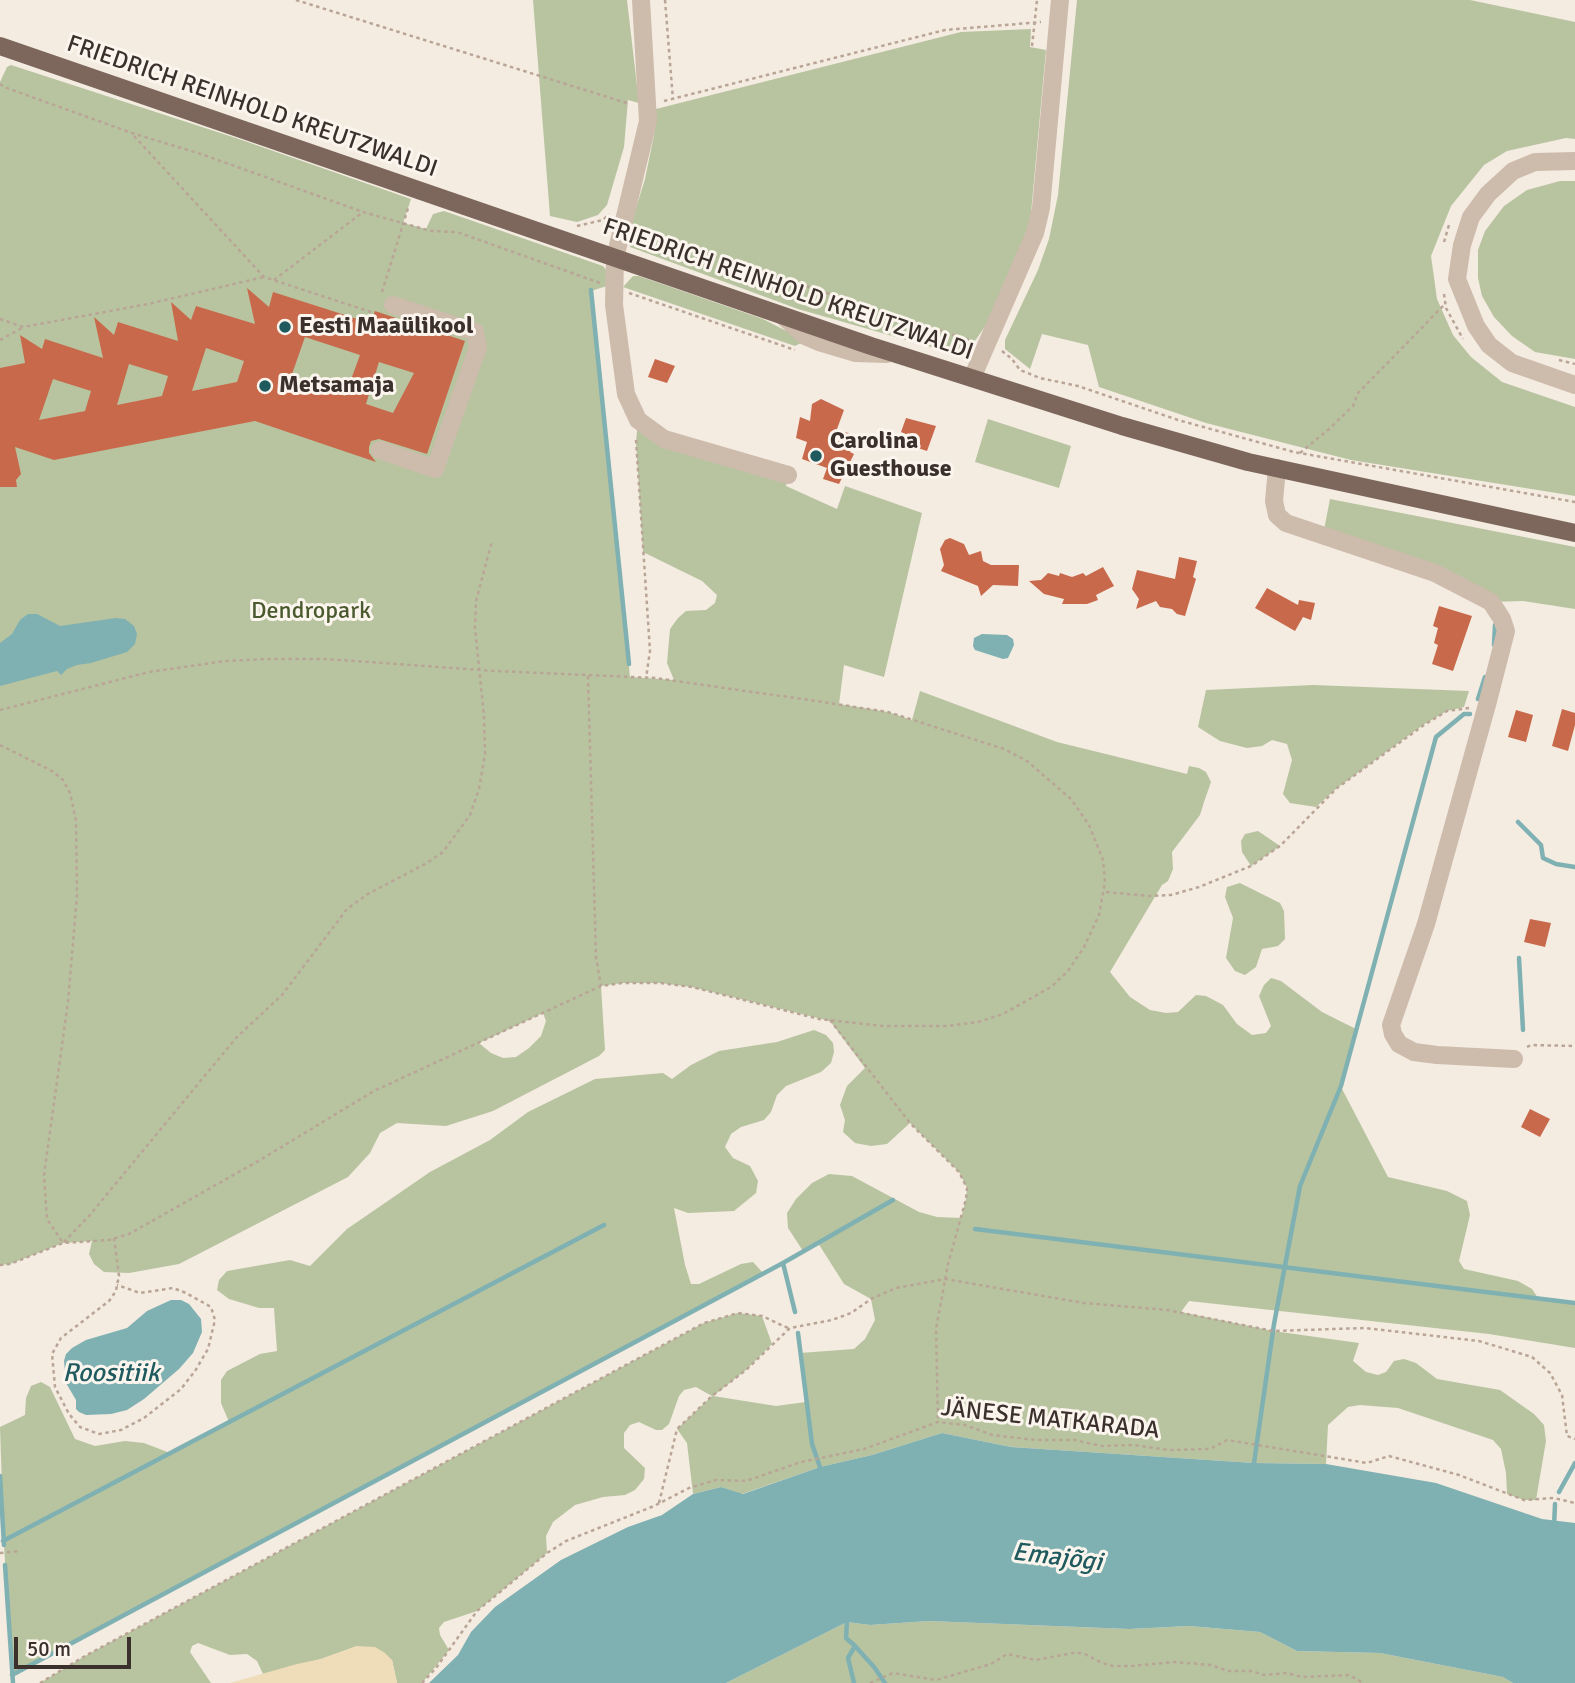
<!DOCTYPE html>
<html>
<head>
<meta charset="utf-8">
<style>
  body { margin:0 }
  #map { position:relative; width:1575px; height:1683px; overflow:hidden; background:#f4ebe1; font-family:Signika,sans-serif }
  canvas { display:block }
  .scale { position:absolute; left:14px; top:1637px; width:117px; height:32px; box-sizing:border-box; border:4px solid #3b302b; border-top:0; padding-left:9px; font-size:21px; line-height:24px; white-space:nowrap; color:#3b302b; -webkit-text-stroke:5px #fbf5ee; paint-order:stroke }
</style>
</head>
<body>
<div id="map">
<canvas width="1575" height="1683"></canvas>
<div class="scale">50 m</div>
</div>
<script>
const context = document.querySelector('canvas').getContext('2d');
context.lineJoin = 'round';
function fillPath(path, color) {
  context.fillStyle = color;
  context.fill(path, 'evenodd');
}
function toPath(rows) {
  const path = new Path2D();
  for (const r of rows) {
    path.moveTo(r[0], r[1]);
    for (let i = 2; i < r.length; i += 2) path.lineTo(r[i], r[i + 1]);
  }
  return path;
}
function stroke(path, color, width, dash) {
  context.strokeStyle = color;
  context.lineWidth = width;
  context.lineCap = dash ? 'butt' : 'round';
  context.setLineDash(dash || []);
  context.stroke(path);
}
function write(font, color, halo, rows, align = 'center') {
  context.font = font + ' Signika,sans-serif';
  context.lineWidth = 6;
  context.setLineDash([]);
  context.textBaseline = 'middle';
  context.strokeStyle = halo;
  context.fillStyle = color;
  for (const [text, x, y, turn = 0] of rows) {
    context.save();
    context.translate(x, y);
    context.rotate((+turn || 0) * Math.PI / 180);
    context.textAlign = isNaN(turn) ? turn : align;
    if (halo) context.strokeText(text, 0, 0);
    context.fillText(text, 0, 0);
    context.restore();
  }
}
const green = toPath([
  [533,0,627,0,639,103,628,100,624,147,607,205,598,215,577,222,550,216],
  [1077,0,1470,0,1575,22,1575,139,1566,138,1507,151,1484,165,1451,206,1431,256,1437,299,1453,335,1471,357,1502,382,1575,407,1575,496,1351,460,1206,423,1099,387,1088,345,1042,334,1030,369,1005,349,1005,340,1038,270,1049,239,1058,195],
  [1031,29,1030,47,1046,50,1030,224,986,325,970,348,956,350,931,347,798,309,630,247,627,237,645,179,654,135,656,109,961,32],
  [11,65,239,139,411,199,403,223,426,229,433,214,444,211,603,266,607,271,607,286,591,291,630,677,674,680,667,663,670,629,678,618,686,611,706,610,715,603,717,595,702,581,643,552,636,442,638,420,664,439,788,475,786,486,837,509,845,486,922,513,884,677,844,665,839,704,888,712,912,720,920,691,1057,742,1187,774,1189,766,1199,768,1206,772,1211,782,1204,802,1200,815,1172,852,1173,869,1168,881,1162,885,1110,972,1130,997,1150,1010,1166,1013,1178,1012,1196,995,1206,996,1223,1005,1237,1024,1252,1035,1266,1033,1271,1026,1259,996,1264,985,1271,978,1281,981,1322,1012,1356,1029,1341,1087,1388,1177,1447,1191,1467,1201,1470,1215,1459,1261,1464,1269,1518,1281,1532,1289,1538,1298,1575,1303,1575,1348,1489,1334,1189,1301,1181,1312,1273,1331,1359,1343,1353,1361,1366,1372,1378,1375,1386,1372,1394,1361,1404,1359,1416,1363,1437,1379,1500,1390,1534,1414,1544,1425,1546,1441,1536,1500,1524,1500,1507,1494,1506,1473,1501,1449,1493,1440,1398,1408,1360,1405,1348,1407,1328,1425,1326,1464,1254,1463,1011,1447,942,1433,872,1455,820,1467,742,1494,721,1487,693,1494,687,1443,677,1429,712,1396,696,1387,684,1390,679,1396,669,1424,662,1430,656,1430,639,1422,630,1425,624,1433,624,1448,645,1468,644,1479,635,1490,625,1495,603,1497,575,1505,553,1522,546,1536,547,1553,477,1611,444,1622,439,1628,440,1635,449,1650,422,1683,397,1683,392,1660,357,1646,321,1659,263,1674,257,1661,247,1654,230,1655,198,1643,192,1646,190,1652,211,1683,40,1683,85,1656,704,1323,738,1313,762,1316,772,1344,746,1370,713,1396,776,1406,806,1402,800,1353,854,1349,865,1339,875,1320,871,1299,844,1284,818,1243,803,1251,788,1228,787,1213,796,1199,812,1183,829,1174,852,1176,919,1212,937,1217,961,1218,966,1199,967,1188,959,1172,910,1123,887,1144,871,1146,855,1143,843,1132,845,1120,840,1105,847,1086,865,1068,830,1021,692,987,660,983,622,983,601,986,605,1050,599,1056,493,1111,446,1126,397,1123,380,1133,370,1153,348,1177,179,1264,129,1273,104,1272,94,1264,89,1254,92,1241,63,1243,10,1264,0,1265,0,82,7,67],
  [543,1013,546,1021,541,1036,529,1048,516,1057,503,1058,491,1053,479,1043],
  [1560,181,1575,181,1575,359,1535,352,1512,336,1494,317,1482,296,1478,278,1478,250,1485,231,1504,206,1527,190],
  [633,276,639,276,763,319,802,339,801,343,795,346,623,287],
  [988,419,1071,446,1059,488,975,462],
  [1330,499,1575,547,1575,609,1523,601,1491,602,1323,535],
  [1313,685,1469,691,1464,707,1447,711,1423,725,1337,788,1316,807,1290,803,1283,794,1292,760,1287,744,1272,740,1262,746,1247,748,1220,741,1198,727,1206,690],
  [1258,831,1280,846,1251,866,1242,852,1241,841,1245,834],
  [1240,883,1280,903,1284,911,1285,939,1278,946,1262,949,1256,967,1245,975,1235,971,1226,958,1233,918,1225,897,1227,887],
  [814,1030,826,1035,833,1043,834,1052,831,1063,821,1072,786,1086,777,1095,771,1112,764,1120,741,1127,731,1134,725,1147,733,1158,750,1166,758,1181,756,1193,734,1211,688,1213,674,1208,685,1265,691,1284,699,1284,741,1264,753,1262,763,1273,12,1675,4,1545,0,1427,25,1415,26,1398,31,1386,41,1382,50,1387,75,1439,95,1446,125,1441,144,1443,170,1453,229,1422,221,1403,221,1380,227,1371,260,1354,277,1351,274,1308,259,1308,229,1299,217,1290,219,1280,227,1271,290,1260,310,1266,347,1229,430,1172,490,1140,528,1112,595,1079,663,1073,672,1079,691,1065,719,1051,777,1042],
  [929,1621,1129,1629,1189,1626,1260,1632,1297,1651,1380,1653,1503,1677,1513,1683,726,1683,847,1622,870,1625]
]);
const sand = toPath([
  [357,1646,375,1647,385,1653,392,1660,397,1683,230,1683,297,1664,321,1659]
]);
const water = toPath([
  [28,614,37,614,60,626,116,618,125,619,134,626,137,634,135,644,127,652,91,663,77,665,67,669,61,675,57,671,0,686,0,643,12,634,20,620],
  [982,634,1007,635,1013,639,1014,645,1008,658,1003,659,975,650,973,646,974,638],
  [171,1300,181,1300,189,1304,201,1319,202,1332,193,1353,179,1369,144,1399,127,1410,111,1414,86,1415,79,1412,76,1409,76,1400,66,1383,64,1361,66,1354,72,1348,86,1340,127,1328,147,1311],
  [942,1433,1011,1447,1254,1463,1326,1464,1436,1483,1542,1519,1575,1523,1575,1683,1513,1683,1503,1677,1380,1653,1297,1651,1260,1632,1189,1626,1129,1629,929,1621,870,1625,847,1622,726,1683,429,1683,458,1655,471,1632,495,1607,561,1560,628,1527,662,1515,693,1494,721,1487,743,1494,820,1467,872,1455]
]);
const stream = toPath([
  [591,290,629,664],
  [1494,645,1495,625],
  [1478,699,1485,677],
  [1518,822,1541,845,1543,858,1556,864,1575,867],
  [1519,958,1523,1030],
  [975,1229,1575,1303],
  [795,1312,783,1263,893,1200],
  [798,1333,812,1444,821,1470],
  [1254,1463,1274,1324,1300,1186,1341,1086,1436,737,1464,714,1470,714],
  [0,1476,4,1545],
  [1559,1492,1575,1463],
  [1554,1527,1555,1504],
  [3,1541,604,1225],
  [5,1565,13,1683],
  [847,1620,846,1638,855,1646,848,1658,854,1683],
  [855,1646,874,1667,885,1683],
  [12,1675,783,1263]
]);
const building = toPath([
  [247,288,269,307,273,292,370,323,375,311,465,341,427,454,379,439,371,441,369,447,369,453,376,462,255,421,54,460,15,447,21,474,16,480,17,487,0,487,0,368,25,363,20,335,42,349,45,339,103,358,94,317,114,335,118,322,178,341,171,302,191,320,196,306,255,324],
  [305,337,360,355,345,396,291,377],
  [206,348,244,361,237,382,192,391],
  [379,362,414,373,393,413,366,404],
  [129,364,168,376,162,396,117,405],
  [53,379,91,391,85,411,39,420],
  [655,359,675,366,667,383,648,377],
  [821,399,844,410,837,429,856,436,850,452,854,454,839,484,823,479,827,468,802,459,807,442,796,438,800,417,810,421,812,404],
  [906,418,936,426,927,451,915,447,917,441,907,438,908,435,901,432],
  [950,538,964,544,969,555,981,551,983,561,991,565,1019,565,1018,586,993,585,981,596,978,586,941,571,944,565,940,549,945,540],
  [1179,557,1197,561,1193,577,1196,579,1185,616,1177,614,1172,609,1160,607,1156,601,1136,609,1139,599,1132,589,1137,570,1175,579],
  [1103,567,1114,586,1096,595,1098,600,1087,604,1062,604,1064,599,1044,594,1029,581,1041,580,1048,573,1059,576,1060,573,1072,577,1083,573,1086,576],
  [1267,588,1298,605,1299,600,1315,603,1311,620,1303,617,1295,631,1255,608],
  [1439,606,1472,616,1453,671,1432,664,1438,645,1434,643,1438,628,1433,626],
  [1562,709,1575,713,1575,725,1568,751,1552,746],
  [1516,710,1533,715,1526,742,1508,737],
  [1530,919,1551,923,1545,947,1524,942],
  [1530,1109,1550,1119,1540,1137,1521,1127]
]);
const path = toPath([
  [296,0,630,104],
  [665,0,673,100],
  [1032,46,1037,0],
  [0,84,4,87,132,133,204,155,363,212,431,231,457,232,600,283],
  [664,101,945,30,1041,22],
  [134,136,264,277,371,312],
  [577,226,603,220,609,214],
  [640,231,969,340],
  [1444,242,1449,225],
  [274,280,363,212],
  [382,292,409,205],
  [629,293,795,350],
  [1444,294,1446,308,1463,339],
  [0,319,23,327,148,304,264,277],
  [0,340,22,328],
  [1002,351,1012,359,1020,370,1040,378,1078,386,1178,420,1294,452,1575,502],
  [1559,360,1575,364],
  [636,440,650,651,646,678],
  [1300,453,1329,429,1353,406,1358,393,1445,304],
  [588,676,596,957,601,986],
  [0,710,149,672,226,661,267,659,325,659,496,671,655,678,816,701,888,712,1004,749,1027,761,1071,799,1089,825,1103,860,1105,882,1099,915,1084,947,1068,971,1051,987,1003,1014,978,1022,947,1026,883,1026,819,1019,692,987,660,983,622,983,601,986,374,1091,260,1160,129,1234,109,1240,63,1243,10,1264,0,1265],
  [0,745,52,771,63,780,70,793,76,821,77,895,68,1002,44,1175,47,1219,63,1243,89,1216,236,1038,282,995,347,909,368,894,427,863,443,852,470,815,479,789,485,754,484,716,475,628,476,601,492,541],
  [1106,892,1149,896,1171,895,1199,887,1251,866,1280,846,1337,788,1424,725,1447,711,1469,708],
  [830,1020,910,1123,959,1172,967,1188,966,1199,948,1264,936,1329,938,1422],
  [1527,1047,1531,1045,1575,1046],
  [114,1238,119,1276,117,1285,116,1291,109,1301,61,1338,52,1354,55,1387,69,1414,80,1427,99,1434,121,1430,144,1418,181,1389,195,1371,208,1349,215,1320,211,1307,186,1293,173,1288,140,1293,117,1285],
  [659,1503,677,1429,712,1396,746,1370,790,1328,832,1320,851,1313,871,1299,896,1288,945,1279,1084,1303,1167,1310,1273,1331,1365,1328,1479,1341,1532,1357,1550,1373,1562,1395,1567,1436,1575,1439],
  [0,1553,21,1551],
  [40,1683,85,1656,704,1323,738,1313,762,1316,788,1328],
  [422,1683,436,1668,477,1611,547,1553,566,1541,654,1506,689,1488,716,1480,746,1481,801,1462,864,1449,938,1422,965,1425,992,1435,1036,1440,1075,1440,1101,1446,1133,1445,1169,1450,1210,1449,1227,1440,1367,1463,1389,1456,1459,1475,1524,1500,1554,1498,1575,1503],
  [870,1683,893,1673,936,1680,991,1664,1007,1654,1036,1660,1073,1653,1083,1653,1102,1663,1113,1666,1131,1666,1175,1662,1211,1665,1228,1671,1251,1671,1264,1675,1287,1673,1302,1677,1349,1675,1363,1683]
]);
const minor = toPath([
  [641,0,648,121,615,258,614,305,626,394,638,420,664,439,788,475],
  [1575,161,1535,162,1513,171,1488,194,1471,217,1462,245,1457,279,1476,326,1489,345,1512,363,1575,385],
  [783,316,805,336,819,342,856,353,887,354],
  [972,378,1035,233,1041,208,1060,0],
  [380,450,435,469,478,347,475,332,393,305],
  [1277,468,1274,501,1277,515,1286,523,1435,573,1491,602,1502,619,1506,631,1488,701,1426,924,1391,1025,1393,1034,1399,1044,1414,1052,1437,1055,1514,1059]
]);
const major = toPath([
  [0,46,871,346,1122,426,1248,462,1575,533]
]);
const markers = [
  [285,327,7,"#1f5a5e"],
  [265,386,7,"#1f5a5e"],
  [816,456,7,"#1f5a5e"]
];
const streetNames = [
  ["FRIEDRICH REINHOLD KREUTZWALDI",252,107,19],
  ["FRIEDRICH REINHOLD KREUTZWALDI",788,290,19],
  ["JÄNESE MATKARADA",1050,1420,6]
];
const poiNames = [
  ["Eesti Maaülikool",299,327],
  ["Metsamaja",279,386],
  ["Carolina",830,442],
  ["Guesthouse",830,470]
];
const parkNames = [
  ["Dendropark",311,612]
];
const waterNames = [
  ["Roositiik",111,1374],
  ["Emajõgi",1057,1558,7]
];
fillPath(green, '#b8c4a0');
fillPath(sand, '#efdcb8');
fillPath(water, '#7fb0b2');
stroke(stream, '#7fb0b2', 4.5);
fillPath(building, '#c8694b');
stroke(path, '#b9a596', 2.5, [3.5, 3.5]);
stroke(minor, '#cdbbac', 18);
stroke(major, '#7d675c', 18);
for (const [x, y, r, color] of markers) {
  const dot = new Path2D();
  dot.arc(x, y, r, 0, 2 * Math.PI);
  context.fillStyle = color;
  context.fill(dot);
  stroke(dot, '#fbf5ee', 2.5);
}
write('24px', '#3b302b', '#fbf5ee', streetNames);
write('bold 24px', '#3b302b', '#fbf5ee', poiNames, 'left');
write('24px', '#4a5a2e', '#fbf5ee', parkNames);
write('italic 26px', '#1f5a5e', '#fbf5ee', waterNames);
</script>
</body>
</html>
